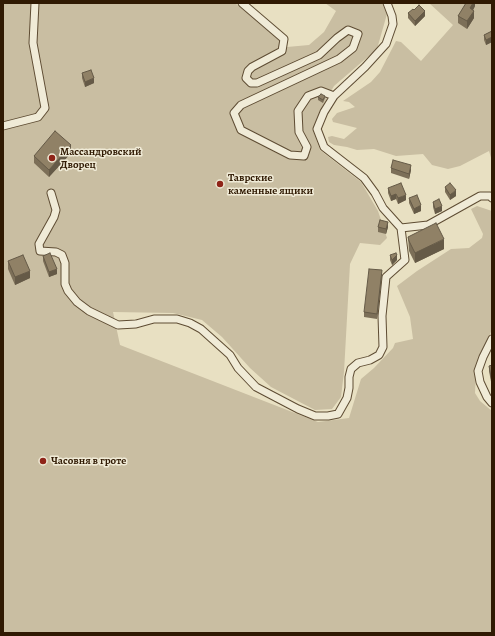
<!DOCTYPE html>
<html>
<head>
<meta charset="utf-8">
<style>
  body { margin:0 }
  #map { position:relative; width:495px; height:636px; overflow:hidden; background:#e8e0c2; font-family:Alegreya,serif }
  canvas { display:block }
  .frame { position:absolute; inset:0; border:4px solid #301a03; pointer-events:none }
</style>
</head>
<body>
<div id="map">
<canvas width="495" height="636"></canvas>
<div class="frame"></div>
</div>
<script>
const context = document.querySelector('canvas').getContext('2d');
context.lineJoin = 'round';
function fillPath(path, color) {
  context.fillStyle = color;
  context.fill(path, 'evenodd');
}
function toPath(rows) {
  const path = new Path2D();
  for (const r of rows) {
    path.moveTo(r[0], r[1]);
    for (let i = 2; i < r.length; i += 2) path.lineTo(r[i], r[i + 1]);
  }
  return path;
}
function stroke(path, color, width, dash) {
  context.strokeStyle = color;
  context.lineWidth = width;
  context.lineCap = dash ? 'butt' : 'round';
  context.setLineDash(dash || []);
  context.stroke(path);
}
function write(font, color, halo, rows, align = 'center') {
  context.font = font + ' Alegreya,serif';
  context.lineWidth = 3;
  context.setLineDash([]);
  context.textBaseline = 'middle';
  context.strokeStyle = halo;
  context.fillStyle = color;
  for (const [text, x, y, turn = 0] of rows) {
    context.save();
    context.translate(x, y);
    context.rotate((+turn || 0) * Math.PI / 180);
    context.textAlign = isNaN(turn) ? turn : align;
    if (halo) context.strokeText(text, 0, 0);
    context.fillText(text, 0, 0);
    context.restore();
  }
}
const green = toPath([
  [3,3,235,3,287,47,309,45,324,32,336,11,325,3,382,3,387,14,377,49,334,86,323,105,313,131,320,150,361,182,378,211,387,238,380,245,360,243,350,264,344,372,341,397,332,409,315,410,271,387,250,368,222,337,202,320,173,313,113,312,120,345,318,422,349,418,361,379,374,368,393,348,395,343,413,339,410,317,397,286,417,271,451,249,469,248,482,238,483,234,471,209,477,206,492,211,492,329,476,372,475,393,480,401,492,411,492,633,3,633],
  [429,3,491,3,492,161,489,151,460,166,448,169,432,165,423,154,396,156,374,149,357,150,347,147,334,145,329,142,328,137,332,136,344,139,357,128,333,122,332,119,337,113,355,107,349,102,343,101,371,82,380,72,396,41,401,42,421,61,453,25]
]);
const street = toPath([
  [242,3,284,39,282,51,252,67,248,71,246,78,251,83,257,83,319,55,337,38,348,30,358,34,353,48,339,59,241,105,234,113,241,130,290,155,304,156,307,147,299,132,298,111,308,96,321,91,334,96],
  [387,3,392,16,393,24,386,44,365,67,334,96,324,112,317,129,324,147,364,178,375,193,383,208,401,228],
  [3,126,38,117,45,108,33,43,35,3],
  [51,193,56,210,54,217,39,244,40,251,56,252,62,255,65,263,65,284,68,291,77,302,89,311,118,325,136,324,154,319,177,319,190,323,201,329,230,355,238,368,256,387,298,409,315,416,328,416,338,414,347,398,349,388,349,377,351,369,358,363,370,360,379,355,383,347,382,316,386,277,405,260,401,228],
  [401,228,428,225,480,196,490,196,492,198],
  [492,339,483,357,478,371,480,382,487,397,492,403]
]);
const wall = toPath([
  [475,3,475,6,473,10,474,18,467,29,458,23,458,16],
  [414,10,425,16,415,26,408,18,408,13],
  [492,31,492,42,486,45,484,40,484,35],
  [82,73,94,83,85,87,82,78],
  [318,97,325,98,323,103,318,100],
  [71,153,49,177,34,163,34,156],
  [391,168,411,170,409,179,391,173],
  [445,187,456,196,450,200,445,192],
  [388,188,406,200,398,204,396,199,391,201,388,193],
  [409,198,421,211,414,214,409,203],
  [433,202,442,211,435,214,433,207],
  [378,227,388,227,386,234,378,232],
  [408,237,444,249,415,263,409,251],
  [390,255,397,260,392,265,390,260],
  [43,256,57,274,49,277,43,261],
  [8,261,30,278,15,285,8,269],
  [382,275,377,319,364,317,364,312],
  [492,365,492,387,489,371,489,366]
]);
const shadedWall = toPath([
  [473,3,475,3,475,6,470,16,470,8],
  [425,11,425,16,415,26,415,21],
  [474,11,474,18,467,29,467,21],
  [492,37,492,42,486,45,486,40],
  [94,78,94,83,85,87,85,82],
  [71,145,71,153,49,177,49,170],
  [411,165,411,170,409,179,409,174],
  [456,190,456,196,450,200,450,195],
  [396,194,396,199,391,201,391,196],
  [406,195,406,200,398,204,398,198],
  [421,205,421,211,414,214,414,209],
  [442,206,442,211,435,214,435,209],
  [388,222,388,227,386,234,386,229],
  [444,239,444,249,415,263,415,253],
  [397,255,397,260,392,265,392,260],
  [57,269,57,274,49,277,49,272],
  [382,270,382,275,377,319,377,314],
  [30,271,30,278,15,285,15,277]
]);
const building = toPath([
  [466,3,473,3,470,8,474,11,467,21,458,16,466,3],
  [419,5,425,11,415,21,408,13,413,9,414,10,419,5],
  [492,31,492,37,486,40,484,35,492,31],
  [91,70,94,78,85,82,82,73,91,70],
  [321,94,325,96,323,100,318,97,321,94],
  [55,131,71,145,49,170,34,156,55,131],
  [393,160,411,165,409,174,391,168,393,160],
  [401,183,406,195,398,198,396,194,391,196,388,188,401,183],
  [450,183,456,190,450,195,445,187,450,183],
  [417,195,421,205,414,209,409,198,417,195],
  [439,199,442,206,435,209,433,202,439,199],
  [380,220,388,222,386,229,378,227,380,220],
  [436,223,444,239,415,253,409,241,408,237,436,223],
  [50,253,57,269,49,272,43,256,50,253],
  [396,253,397,255,392,260,390,255,396,253],
  [23,255,30,271,15,277,8,261,23,255],
  [369,269,382,270,377,314,364,312,369,269],
  [492,365,492,382,489,366,492,365]
]);
const markers = [
  [52,158,4,"#8f2418"],
  [220,184,4,"#8f2418"],
  [43,461,4,"#8f2418"]
];
const poiNames = [
  ["Массандровский",60,152],
  ["Дворец",60,165],
  ["Таврские",228,178],
  ["каменные ящики",228,191],
  ["Часовня в гроте",51,461]
];
fillPath(green, '#c9bea2');
stroke(street, '#5e4c33', 9);
stroke(street, '#f0ebd7', 7);
fillPath(wall, '#7c6f58');
fillPath(shadedWall, '#655a47');
fillPath(building, '#908166');
stroke(building, '#655a47', 1);
for (const [x, y, r, color] of markers) {
  const dot = new Path2D();
  dot.arc(x, y, r, 0, 2 * Math.PI);
  context.fillStyle = color;
  context.fill(dot);
  stroke(dot, '#f0ebd7', 1.5);
}
write('bold 11px', '#301a03', '#f0ebd7', poiNames, 'left');
</script>
</body>
</html>
